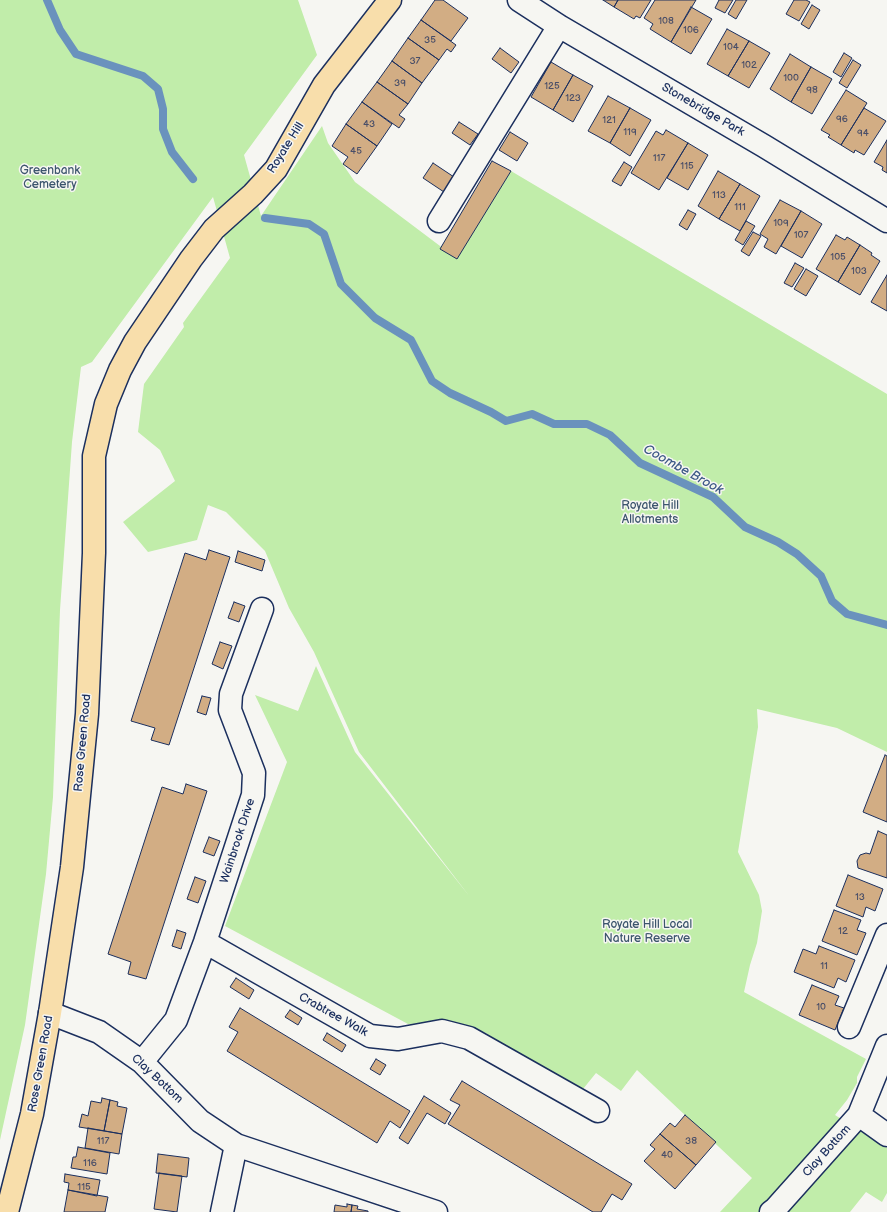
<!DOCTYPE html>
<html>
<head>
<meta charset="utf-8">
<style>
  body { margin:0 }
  canvas { display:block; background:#f6f6f2 }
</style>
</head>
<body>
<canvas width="887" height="1212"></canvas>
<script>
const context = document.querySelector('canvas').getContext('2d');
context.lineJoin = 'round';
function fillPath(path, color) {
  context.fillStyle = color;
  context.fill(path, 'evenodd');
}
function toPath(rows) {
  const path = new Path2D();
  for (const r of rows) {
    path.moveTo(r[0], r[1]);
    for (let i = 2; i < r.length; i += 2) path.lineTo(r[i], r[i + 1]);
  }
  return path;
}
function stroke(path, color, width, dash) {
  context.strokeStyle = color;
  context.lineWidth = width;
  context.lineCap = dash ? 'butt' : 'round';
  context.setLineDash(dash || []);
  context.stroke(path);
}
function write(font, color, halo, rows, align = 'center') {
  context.font = font + ' "Balsamiq Sans",sans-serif';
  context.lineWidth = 3;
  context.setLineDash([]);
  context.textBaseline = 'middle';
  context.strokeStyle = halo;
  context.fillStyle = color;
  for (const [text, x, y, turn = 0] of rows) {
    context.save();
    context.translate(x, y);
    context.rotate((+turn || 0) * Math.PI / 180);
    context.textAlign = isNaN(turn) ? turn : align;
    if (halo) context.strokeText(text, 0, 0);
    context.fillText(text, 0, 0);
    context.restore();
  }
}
const green = toPath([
  [0,0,298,0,317,55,244,155,261,216,322,126,328,143,355,182,456,258,511,171,887,394,887,752,837,728,757,709,758,727,738,852,759,895,762,911,757,943,750,965,744,992,866,1059,857,1077,857,1083,847,1100,835,1115,887,1148,887,1193,882,1202,866,1192,850,1212,720,1212,752,1178,637,1070,621,1091,596,1073,579,1094,547,1077,486,1033,449,1023,408,1024,225,926,287,762,255,695,298,711,316,666,355,752,470,897,359,752,314,652,289,608,265,551,226,512,208,505,197,540,148,552,123,522,175,481,160,450,138,432,144,384,184,327,183,323,230,258,213,197,92,362,81,367,72,442,60,610,53,797,46,874,25,1025,0,1140]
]);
const stream = toPath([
  [47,0,60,30,76,54,143,76,158,89,163,109,163,129,172,152,193,179],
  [265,218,309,224,324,234,341,284,375,318,411,340,432,381,450,393,491,412,506,421,532,414,554,424,587,424,610,435,640,463,713,497,745,527,778,542,797,554,821,576,832,601,847,614,887,625]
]);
const building = toPath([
  [435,0,443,0,468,18,451,41,421,20,435,0],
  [603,0,618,0,614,7,603,0],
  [618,0,651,0,640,18,636,16,634,19,614,7,618,0],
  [655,0,696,0,671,42,650,29,653,24,644,18,655,0],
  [719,0,733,0,725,13,715,8,719,0],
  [736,0,747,0,736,19,728,14,736,0],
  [794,0,806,0,810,2,799,21,786,14,794,0],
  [812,5,820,10,809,29,801,24,812,5],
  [691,7,712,19,691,54,671,42,691,7],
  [421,20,456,45,451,52,447,49,439,60,408,38,421,20],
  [727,29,749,41,728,76,707,64,727,29],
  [408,38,439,60,422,83,392,61,408,38],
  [749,41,770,53,749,88,728,76,749,41],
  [500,48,519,62,511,73,492,59,500,48],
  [844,53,852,58,841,77,833,72,844,53],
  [790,54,811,67,791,102,770,89,790,54],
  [853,60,861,65,847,88,839,83,853,60],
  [392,61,422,83,408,104,377,82,392,61],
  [551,62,573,75,553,110,531,97,551,62],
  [811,67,832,79,812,114,791,102,811,67],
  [573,75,593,86,573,122,553,110,573,75],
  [377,82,408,104,399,115,405,119,399,128,362,102,377,82],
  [846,90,867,103,841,145,828,137,830,135,821,130,846,90],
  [608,96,630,108,610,143,588,131,608,96],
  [362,102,392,124,377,146,346,124,362,102],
  [630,108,651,120,630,156,610,143,630,108],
  [864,108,886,121,864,155,855,150,854,153,841,145,864,108],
  [459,122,478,134,470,145,452,133,459,122],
  [346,124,377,146,357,174,343,164,348,157,332,146,346,124],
  [666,130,688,143,659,190,631,173,656,131,663,135,666,130],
  [510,132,528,143,517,161,499,150,510,132],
  [887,140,887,173,882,170,883,167,874,162,887,140],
  [688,143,708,155,688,190,667,178,688,143],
  [492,161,511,171,457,259,440,249,492,161],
  [624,162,632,167,621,186,612,181,624,162],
  [433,163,454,177,444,192,423,178,433,163],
  [718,171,740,184,719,219,698,206,718,171],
  [740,184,760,196,740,231,719,219,740,184],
  [780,200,801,211,776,254,764,247,768,239,760,234,780,200],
  [688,210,696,214,687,230,679,225,688,210],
  [801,211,822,224,802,258,781,246,801,211],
  [746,221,755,226,743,245,735,240,746,221],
  [753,232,761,236,749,256,741,251,753,232],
  [836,235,845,240,847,237,860,245,838,282,816,269,836,235],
  [860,245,872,253,871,255,880,261,860,295,838,282,860,245],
  [795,263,804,268,792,287,784,283,795,263],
  [806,269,818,276,806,296,794,289,806,269],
  [887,275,887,311,871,302,887,275],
  [209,550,230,557,169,745,151,740,155,728,131,721,185,553,206,560,209,550],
  [238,551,265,560,262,571,235,562,238,551],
  [234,602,245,606,239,622,228,618,234,602],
  [220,642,232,646,223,669,212,664,220,642],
  [202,696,211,698,206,715,197,712,202,696],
  [885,755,887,756,887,822,863,812,885,755],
  [186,784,207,791,146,979,128,974,131,962,108,954,162,787,183,794,186,784],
  [878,831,887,835,887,878,858,868,857,861,860,855,866,853,870,854,878,831],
  [209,837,220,841,214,856,203,852,209,837],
  [848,875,883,889,875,911,866,907,863,917,836,906,848,875],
  [195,877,206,881,198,903,187,899,195,877],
  [834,910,861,920,857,930,866,933,857,955,822,941,834,910],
  [177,930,186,933,181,949,172,946,177,930],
  [819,946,855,960,846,982,838,978,834,988,794,972,803,949,816,954,819,946],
  [236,978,254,990,249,999,230,987,236,978],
  [812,985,839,996,835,1005,844,1008,835,1030,799,1015,812,985],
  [240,1008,410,1111,400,1128,390,1121,377,1143,227,1051,238,1032,229,1027,240,1008],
  [290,1010,302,1018,298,1025,285,1017,290,1010],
  [327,1033,346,1045,342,1052,323,1040,327,1033],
  [376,1059,386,1065,380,1075,370,1069,376,1059],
  [462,1081,632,1184,622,1200,612,1194,601,1212,593,1212,448,1124,460,1105,450,1100,462,1081],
  [424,1096,451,1113,445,1124,427,1113,408,1144,399,1138,424,1096],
  [102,1098,110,1100,104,1131,79,1127,82,1114,88,1116,91,1101,101,1103,102,1098],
  [110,1100,118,1102,117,1106,127,1108,122,1134,104,1131,110,1100],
  [685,1115,716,1142,696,1165,660,1134,670,1123,675,1127,685,1115],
  [88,1128,122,1134,119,1154,85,1148,88,1128],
  [660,1134,696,1165,675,1189,644,1161,655,1149,650,1145,660,1134],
  [78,1147,110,1153,107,1174,71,1168,73,1157,76,1157,78,1147],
  [158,1154,189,1158,187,1177,156,1173,158,1154],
  [159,1173,182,1176,177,1212,154,1209,159,1173],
  [65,1174,100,1180,97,1196,68,1190,69,1183,64,1182,65,1174],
  [68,1190,108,1197,105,1212,64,1212,68,1190],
  [347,1204,352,1205,351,1212,334,1212,335,1205,347,1207,347,1204],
  [352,1205,358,1206,357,1209,368,1211,368,1212,351,1212,352,1205]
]);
const minor = toPath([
  [519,0,559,26,764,146,887,221],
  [439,221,559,26],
  [205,942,370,1036,398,1039,442,1031,469,1038,598,1111],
  [50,1013,99,1032,142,1062,200,1121,236,1145,436,1212],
  [849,1027,887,935],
  [142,1062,176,1020,205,942,253,795,254,773,230,710,231,694,262,609],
  [859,1115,887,1135],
  [222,1212,236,1145],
  [771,1212,775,1209,859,1115,887,1046]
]);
const major = toPath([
  [7,1212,32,1114,50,1013,72,867,87,714,94,553,94,456,106,404,120,370,135,342,191,259,214,229,253,194,276,169,324,85,390,0]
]);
const numberNames = [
  ["108",666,21],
  ["106",691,30],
  ["35",430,40],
  ["104",731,47],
  ["37",415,61],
  ["102",749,65],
  ["100",791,78],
  ["39",400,83],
  ["125",552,86],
  ["98",812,90],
  ["123",573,98],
  ["96",842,119],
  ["121",609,120],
  ["43",369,124],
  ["119",630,132],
  ["94",863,133],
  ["45",356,151],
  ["117",659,158],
  ["115",687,166],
  ["113",719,195],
  ["111",740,207],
  ["109",781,223],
  ["107",801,235],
  ["105",838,257],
  ["103",859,271],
  ["13",860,897],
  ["12",843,931],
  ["11",824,966],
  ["10",821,1007],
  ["117",103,1141],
  ["38",691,1141],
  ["40",667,1155],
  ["116",90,1163],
  ["115",84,1187]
];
const streetNames = [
  ["Stonebridge Park",703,110,30],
  ["Royate Hill",286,148,-58],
  ["Rose Green Road",83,743,-85],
  ["Wainbrook Drive",238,841,-72],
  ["Crabtree Walk",333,1015,29],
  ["Rose Green Road",41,1064,-80],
  ["Clay Bottom",157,1079,43],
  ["Clay Bottom",827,1151,-48]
];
const parkNames = [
  ["Greenbank",50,171],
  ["Cemetery",50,185],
  ["Royate Hill",650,506],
  ["Allotments",650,520],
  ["Royate Hill Local",647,925],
  ["Nature Reserve",647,939]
];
const waterNames = [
  ["Coombe Brook",683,470,29]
];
fillPath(green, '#c1edaa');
stroke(stream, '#6a92bd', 8);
fillPath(building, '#d2ad84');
stroke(building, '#1b2f5e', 1);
stroke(minor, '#1b2f5e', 25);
stroke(major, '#1b2f5e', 25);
stroke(minor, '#f6f6f2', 22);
stroke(major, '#f8deab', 22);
write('10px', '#494e68', null, numberNames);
write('12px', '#1b2f5e', '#f6f6f2', streetNames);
write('12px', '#3c556d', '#f6f6f2', parkNames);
write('italic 13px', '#3c5886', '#f6f6f2', waterNames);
</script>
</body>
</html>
